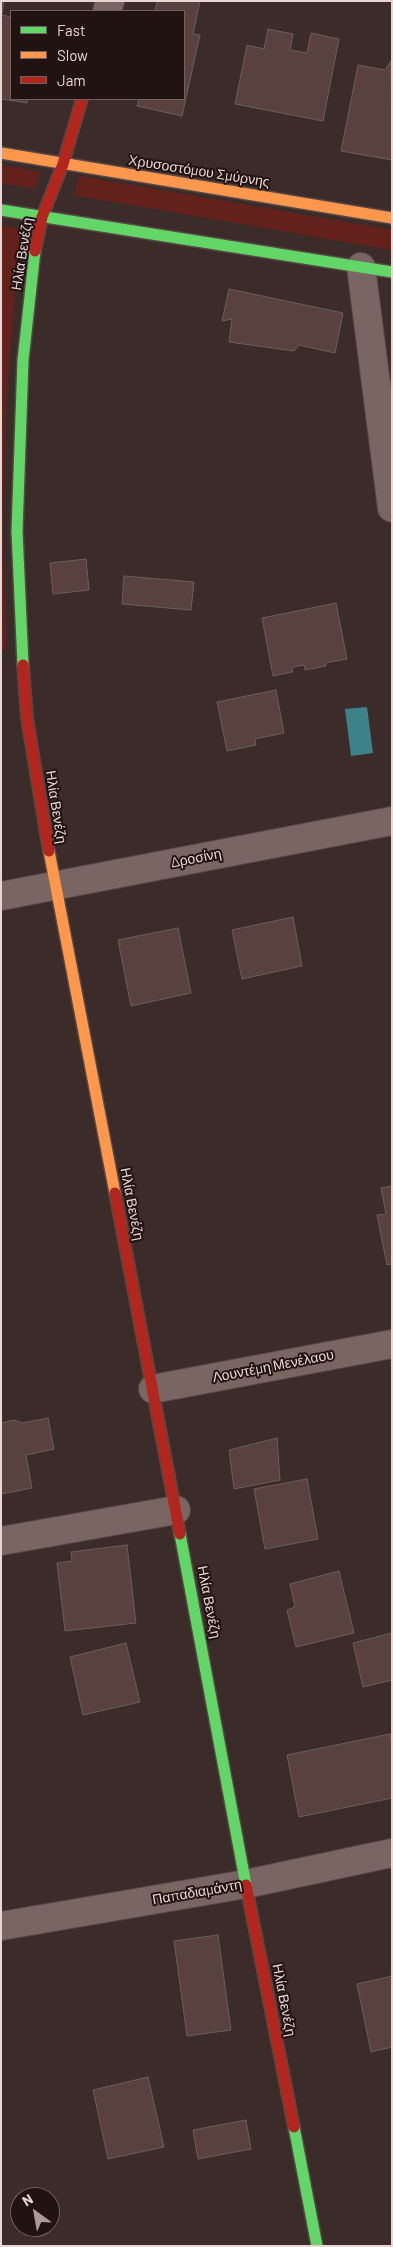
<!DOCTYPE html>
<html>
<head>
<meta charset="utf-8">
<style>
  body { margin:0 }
  #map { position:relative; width:393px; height:2247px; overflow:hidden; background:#3b2c29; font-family:Barlow,sans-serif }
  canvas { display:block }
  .frame { position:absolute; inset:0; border:2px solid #e9d6d2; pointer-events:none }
  .legend { position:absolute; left:10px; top:10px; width:175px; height:90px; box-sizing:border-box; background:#201311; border:1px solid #70615e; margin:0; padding:6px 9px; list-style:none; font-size:15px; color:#e9d6d2 }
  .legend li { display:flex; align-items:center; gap:10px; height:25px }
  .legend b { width:25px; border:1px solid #70615e }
  .north { position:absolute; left:10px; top:2187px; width:50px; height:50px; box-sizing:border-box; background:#201311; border:1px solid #70615e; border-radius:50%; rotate:328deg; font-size:14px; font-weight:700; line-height:20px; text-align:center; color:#e9d6d2 }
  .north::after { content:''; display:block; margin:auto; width:18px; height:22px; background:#ac9a97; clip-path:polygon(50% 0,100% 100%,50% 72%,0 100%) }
</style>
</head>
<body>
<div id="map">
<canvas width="393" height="2247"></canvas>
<div class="frame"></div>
<ul class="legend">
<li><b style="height:6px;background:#63d668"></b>Fast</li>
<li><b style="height:6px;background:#ff974d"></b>Slow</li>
<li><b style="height:6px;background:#b3261e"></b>Jam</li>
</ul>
<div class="north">N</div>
</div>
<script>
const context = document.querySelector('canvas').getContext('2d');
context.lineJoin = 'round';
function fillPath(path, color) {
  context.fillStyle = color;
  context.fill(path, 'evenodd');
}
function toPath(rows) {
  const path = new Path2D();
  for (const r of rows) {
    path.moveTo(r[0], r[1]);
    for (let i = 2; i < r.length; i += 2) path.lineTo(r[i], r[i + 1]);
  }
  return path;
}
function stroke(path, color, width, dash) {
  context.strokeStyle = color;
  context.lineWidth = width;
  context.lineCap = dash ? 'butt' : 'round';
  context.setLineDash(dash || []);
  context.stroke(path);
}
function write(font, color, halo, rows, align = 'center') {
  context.font = font + ' Barlow,sans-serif';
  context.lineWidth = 4;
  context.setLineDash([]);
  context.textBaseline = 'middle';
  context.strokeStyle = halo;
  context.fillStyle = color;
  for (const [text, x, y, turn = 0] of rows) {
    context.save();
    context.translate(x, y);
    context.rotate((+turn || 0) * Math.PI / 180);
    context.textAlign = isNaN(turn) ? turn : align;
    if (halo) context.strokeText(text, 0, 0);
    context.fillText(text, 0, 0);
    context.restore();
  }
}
const green = toPath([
  [1,165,40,172,35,189,1,183],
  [79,176,392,230,392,250,74,195],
  [1,226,20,229,5,418,3,536,6,650,1,650]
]);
const water = toPath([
  [367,707,373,753,351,756,345,709]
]);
const building = toPath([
  [1,1,4,1,2,15,11,17,11,99,27,99,27,103,1,99,1,1],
  [153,1,200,1,193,34,200,35,182,116,137,106,139,99,184,99,184,11,155,11,157,2,153,1],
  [268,29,293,34,290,50,307,53,311,33,339,39,323,121,235,104,247,45,264,49,268,29],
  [391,61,392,160,341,151,358,65,385,70,391,61],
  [229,289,343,313,335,353,299,345,294,351,229,342,232,319,222,321,229,289],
  [86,559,89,590,53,594,50,563,86,559],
  [124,576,194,582,191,610,122,604,124,576],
  [336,603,347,659,325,663,326,666,305,670,304,665,293,667,292,672,273,676,262,618,336,603],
  [276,690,284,733,255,739,256,745,227,751,217,702,276,690],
  [293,917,302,966,242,979,232,930,293,917],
  [178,928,191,993,131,1006,118,940,178,928],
  [392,1186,392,1264,387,1265,377,1215,386,1214,381,1188,392,1186],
  [48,1418,54,1449,26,1455,32,1488,1,1494,1,1423,14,1420,22,1423,48,1418],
  [277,1438,280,1480,234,1489,229,1450,277,1438],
  [307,1479,318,1539,265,1549,254,1489,307,1479],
  [127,1545,136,1623,65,1631,57,1563,72,1561,71,1552,127,1545],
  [339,1571,354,1633,296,1647,287,1610,295,1607,290,1584,339,1571],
  [392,1633,392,1680,363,1687,353,1643,392,1633],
  [126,1643,140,1702,83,1715,70,1657,126,1643],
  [390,1734,392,1745,392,1798,299,1817,287,1755,390,1734],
  [218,1935,231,2030,187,2036,174,1941,218,1935],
  [392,1976,392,2047,371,2052,357,1984,392,1976],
  [148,2077,164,2147,108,2159,93,2090,148,2077],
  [246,2120,251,2149,198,2159,193,2130,246,2120]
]);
const street = toPath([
  [107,11,110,1],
  [361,267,392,508],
  [1,896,392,821],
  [153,1389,392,1344],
  [1,1541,176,1510],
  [1,1926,246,1884,392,1853]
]);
const fast = toPath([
  [1,210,392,272],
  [23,665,17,531,23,360,35,251],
  [180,1534,246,1885],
  [294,2127,317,2246]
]);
const slow = toPath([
  [1,153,392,218],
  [49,851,115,1193]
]);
const jam = toPath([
  [35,251,42,217,63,164,82,99],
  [23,665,27,718,49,851],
  [115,1193,180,1534],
  [246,1885,294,2127]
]);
const streetNames = [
  ["Χρυσοστόμου Σμύρνης",199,171,9],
  ["Ηλία Βενέζη",22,254,-81],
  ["Ηλία Βενέζη",56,807,81],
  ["Δροσίνη",196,858,-11],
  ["Ηλία Βενέζη",132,1204,79],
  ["Λουντέμη Μενέλαου",273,1366,-11],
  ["Ηλία Βενέζη",209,1602,79],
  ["Παπαδιαμάντη",197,1892,-10],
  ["Ηλία Βενέζη",284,2000,79]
];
fillPath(green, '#64211b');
fillPath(water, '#3d8289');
fillPath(building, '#59413e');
stroke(building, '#6b5e5c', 1);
stroke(street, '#554846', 30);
stroke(fast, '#554846', 14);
stroke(slow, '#554846', 14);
stroke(jam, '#554846', 14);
stroke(street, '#796562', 28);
stroke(fast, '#63d668', 11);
stroke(slow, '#ff974d', 11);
stroke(jam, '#b3261e', 11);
write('14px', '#e9d6d2', '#201311', streetNames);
</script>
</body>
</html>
